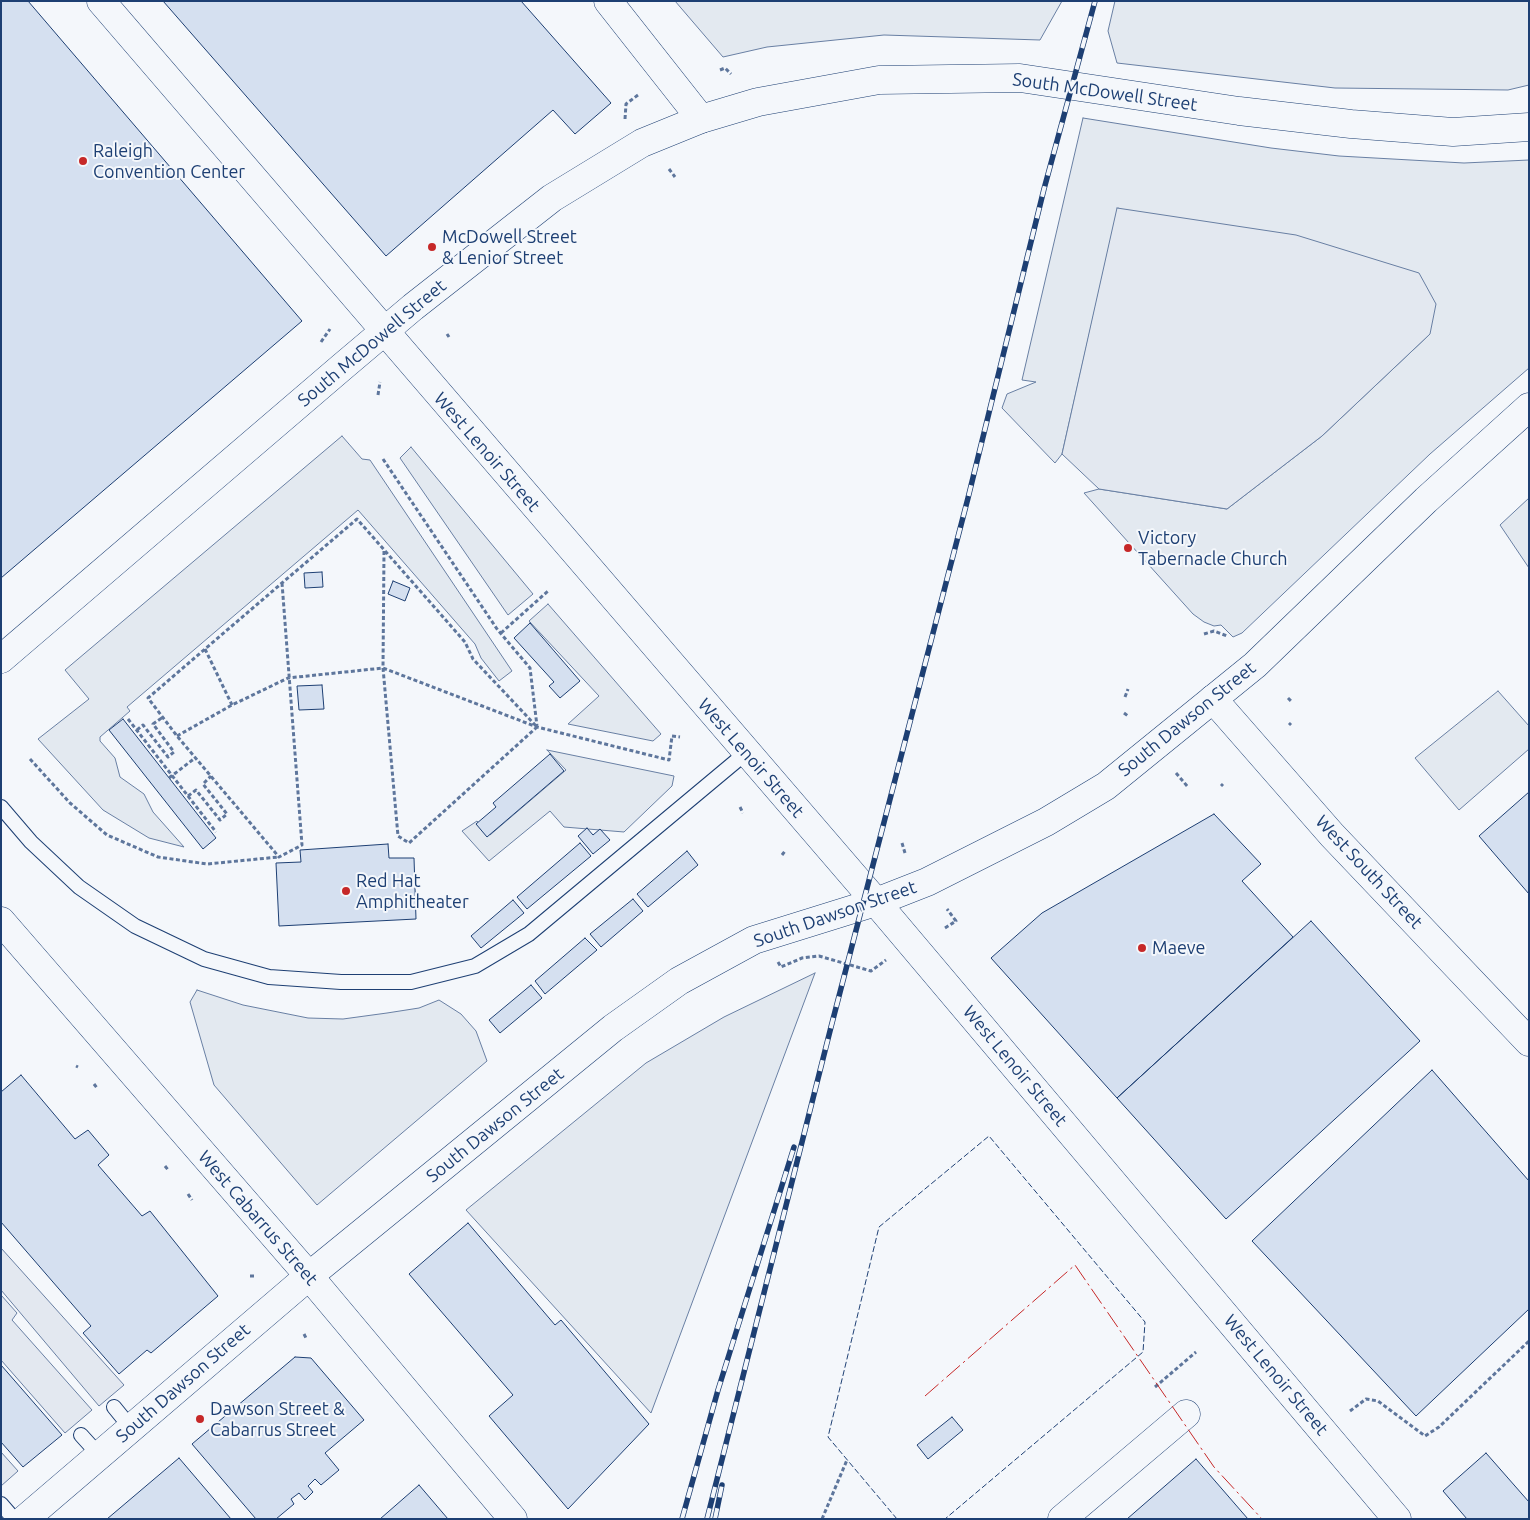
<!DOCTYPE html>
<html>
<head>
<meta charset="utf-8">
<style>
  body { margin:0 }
  #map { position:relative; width:1530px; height:1520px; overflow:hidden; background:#f4f7fb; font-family:Ubuntu,sans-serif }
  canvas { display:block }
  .frame { position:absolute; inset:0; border:2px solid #1d3f73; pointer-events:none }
</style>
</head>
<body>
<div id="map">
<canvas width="1530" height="1520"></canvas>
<div class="frame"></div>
</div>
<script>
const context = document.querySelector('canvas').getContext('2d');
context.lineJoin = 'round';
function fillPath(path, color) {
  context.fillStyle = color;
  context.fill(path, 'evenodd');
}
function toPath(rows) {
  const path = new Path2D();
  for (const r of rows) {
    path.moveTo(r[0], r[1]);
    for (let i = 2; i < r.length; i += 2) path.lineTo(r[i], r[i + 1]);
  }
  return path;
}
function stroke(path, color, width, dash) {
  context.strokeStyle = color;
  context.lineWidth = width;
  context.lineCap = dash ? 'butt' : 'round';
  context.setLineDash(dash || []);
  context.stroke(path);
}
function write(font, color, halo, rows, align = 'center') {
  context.font = font + ' Ubuntu,sans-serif';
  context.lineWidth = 4;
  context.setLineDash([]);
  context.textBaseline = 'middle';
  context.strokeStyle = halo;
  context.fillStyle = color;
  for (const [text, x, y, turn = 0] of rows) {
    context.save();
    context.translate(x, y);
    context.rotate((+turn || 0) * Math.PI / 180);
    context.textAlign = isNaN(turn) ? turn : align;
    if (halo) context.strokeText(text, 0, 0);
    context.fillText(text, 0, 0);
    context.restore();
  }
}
const green = toPath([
  [675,1,1062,1,1040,40,884,35,767,47,723,57,675,1],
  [1115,1,1529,1,1529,85,1508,90,1335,88,1117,63,1108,31,1115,1],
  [1083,118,1271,148,1339,156,1464,163,1529,160,1529,368,1430,454,1242,633,1233,637,1221,625,1214,626,1204,622,1193,614,1084,493,1099,489,1227,509,1322,436,1430,334,1118,208,1062,454,1055,463,1002,408,1007,394,1036,382,1022,380,1083,118],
  [342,436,362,459,370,460,512,671,499,681,481,658,475,644,358,510,127,707,130,711,100,737,100,741,115,758,120,777,144,794,153,812,184,847,149,838,103,810,38,739,89,699,65,670,342,436],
  [411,447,533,594,508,615,400,458,411,447],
  [1529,498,1529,568,1500,525,1529,498],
  [548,604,661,734,653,741,568,724,599,696,529,621,548,604],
  [1498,691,1529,726,1529,749,1459,810,1415,758,1498,691],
  [547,750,674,776,672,786,624,832,564,827,550,811,489,861,462,831,477,821,490,835,566,770,547,750],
  [815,973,651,1413,466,1210,646,1063,724,1017,815,973],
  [197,990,243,1005,308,1018,343,1019,387,1013,419,1008,439,1000,461,1014,476,1031,487,1061,317,1205,214,1085,190,1002,197,990]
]);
const parking = toPath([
  [1117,208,1296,235,1419,273,1436,304,1430,334,1322,436,1227,509,1099,489,1062,454,1117,208],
  [1,1248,124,1385,99,1406,1,1290,1,1248],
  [1,1295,17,1313,12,1320,92,1410,65,1433,1,1360,1,1295],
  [1,1452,18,1471,1,1486,1,1452]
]);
const building = toPath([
  [1,1,28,1,302,321,1,578,1,1],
  [163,1,521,1,611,103,575,134,553,110,386,256,163,1],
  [322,572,323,587,305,588,304,573,322,572],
  [393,581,410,588,405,601,388,594,393,581],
  [530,623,580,681,560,698,549,686,554,682,514,638,530,623],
  [322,685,324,709,299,710,297,686,322,685],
  [123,719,216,838,203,849,109,730,123,719],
  [550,754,564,771,487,837,476,824,496,807,493,803,550,754],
  [1529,792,1529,894,1479,836,1529,792],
  [1214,814,1261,864,1242,881,1293,937,1117,1098,991,958,1042,913,1214,814],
  [587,828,593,835,600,829,610,840,593,854,578,836,587,828],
  [580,843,591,856,527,909,517,897,580,843],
  [388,844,389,858,414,858,416,919,279,926,276,863,301,862,300,850,388,844],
  [687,851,698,865,648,907,637,894,687,851],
  [633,899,643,911,601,947,590,934,633,899],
  [513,900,524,913,481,948,471,936,513,900],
  [1311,921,1420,1041,1226,1219,1117,1098,1311,921],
  [585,938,597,950,545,994,535,981,585,938],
  [531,985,542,998,500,1033,489,1020,531,985],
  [1432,1070,1529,1181,1529,1309,1416,1416,1252,1241,1432,1070],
  [21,1075,75,1139,88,1130,109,1155,98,1165,142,1216,150,1211,218,1296,151,1353,147,1350,119,1374,83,1333,91,1326,1,1222,1,1092,21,1075],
  [468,1223,555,1325,561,1320,649,1424,568,1509,489,1416,513,1395,409,1274,468,1223],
  [295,1357,311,1358,364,1420,325,1453,339,1470,321,1485,315,1479,308,1486,313,1492,305,1500,299,1493,291,1499,294,1504,276,1519,256,1519,192,1444,295,1357],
  [1,1365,62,1435,23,1467,1,1442,1,1365],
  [952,1417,963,1430,928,1459,917,1445,952,1417],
  [1486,1453,1529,1502,1529,1519,1467,1519,1443,1491,1486,1453],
  [179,1458,231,1519,107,1519,179,1458],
  [1196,1459,1248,1519,1127,1519,1196,1459],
  [419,1485,448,1519,380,1519,419,1485]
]);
const path = toPath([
  [720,70,725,68,731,74],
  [625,119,626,104,638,95],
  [669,169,675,177],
  [447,334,449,337],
  [321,342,330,329],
  [378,395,380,382],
  [383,459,497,629,530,668,537,726],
  [384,551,383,668,398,836,409,843,537,727],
  [282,583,302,845,279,857,177,736,148,698,205,649,282,583,357,519,465,642,473,659,537,727],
  [501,633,548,591],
  [1204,634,1214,631,1227,636],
  [205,649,232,705],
  [1125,697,1128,689],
  [1288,698,1292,702],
  [1124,713,1128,716],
  [128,719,216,832],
  [1289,725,1291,723],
  [137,730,143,725,168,757,174,752,153,724,163,717],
  [177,736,232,705,288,678,383,668,537,727,669,760,672,736,680,737],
  [30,759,70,803,107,835,158,857,207,864,279,857],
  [1176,773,1188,787],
  [169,778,195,758],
  [1221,786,1223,784],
  [188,796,196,790,220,820,227,814,203,784,211,776],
  [740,807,743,813],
  [902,843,905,853],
  [782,855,785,851],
  [945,928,956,921,947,909],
  [778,962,781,967,802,958,819,956,871,971,886,960],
  [76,1066,78,1067],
  [94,1084,97,1088],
  [165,1166,169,1171],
  [188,1194,192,1200],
  [250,1276,254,1276],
  [304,1334,306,1338],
  [1155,1387,1196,1352],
  [1350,1411,1366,1399,1378,1401,1425,1436,1439,1427,1529,1341],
  [822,1519,847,1460]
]);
const lane = toPath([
  [1,807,31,842,79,887,135,926,204,959,269,977,341,982,411,982,475,966,529,934,747,752],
  [114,1407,131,1428],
  [81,1435,99,1455],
  [1,1504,14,1519]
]);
const street = toPath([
  [1062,1519,1186,1414]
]);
const secondary = toPath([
  [101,1,876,902,1397,1519],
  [608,1,701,119],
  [1213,699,1332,835,1529,1042],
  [1,921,309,1276,513,1519]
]);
const primary = toPath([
  [1,659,342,367,413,307,552,198,642,143,701,119,758,102,879,80,1020,78,1239,111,1351,124,1453,132,1529,127],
  [25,1519,309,1276,613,1028,679,981,754,940,876,902,927,882,1046,822,1106,786,1255,665,1426,500,1529,407]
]);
const rail = toPath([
  [682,1519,718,1390,794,1147],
  [707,1519,831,1027,968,498,1044,189,1095,1],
  [715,1519,722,1485]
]);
const fence = toPath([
  [897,1519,828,1437,879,1227,989,1136,1145,1322,1143,1352,945,1519]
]);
const power = toPath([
  [925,1396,1075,1265,1214,1467,1262,1519]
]);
const markers = [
  [83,161,5,"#c62828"],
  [432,247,5,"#c62828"],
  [1128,548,5,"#c62828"],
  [346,891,5,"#c62828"],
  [1142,948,5,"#c62828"],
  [200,1419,5,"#c62828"]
];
const streetNames = [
  ["South McDowell Street",1105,92,8],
  ["South McDowell Street",372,343,-40],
  ["West Lenoir Street",487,452,49],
  ["South Dawson Street",1187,719,-39],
  ["West Lenoir Street",751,758,49],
  ["West South Street",1369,872,47],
  ["South Dawson Street",835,914,-19],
  ["West Lenoir Street",1015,1066,50],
  ["South Dawson Street",495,1125,-39],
  ["West Cabarrus Street",258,1218,49],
  ["West Lenoir Street",1276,1375,50],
  ["South Dawson Street",183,1383,-41]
];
const poiNames = [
  ["Raleigh",93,151],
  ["Convention Center",93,172],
  ["McDowell Street",442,237],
  ["& Lenior Street",442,258],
  ["Victory",1138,538],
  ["Tabernacle Church",1138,559],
  ["Red Hat",356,881],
  ["Amphitheater",356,902],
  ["Maeve",1152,948],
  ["Dawson Street &",210,1409],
  ["Cabarrus Street",210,1430]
];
fillPath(green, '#e3e9f0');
stroke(green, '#687fa3', 1);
fillPath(parking, '#e3e8f0');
stroke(parking, '#687fa3', 1);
fillPath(building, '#d5e0f0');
stroke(building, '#1d3f73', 1);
stroke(lane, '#1d3f73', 16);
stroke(street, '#1d3f73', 29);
stroke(secondary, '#1d3f73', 29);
stroke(primary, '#1d3f73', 29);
stroke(path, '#5e769c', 3, [4, 2.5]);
stroke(lane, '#f4f7fb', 14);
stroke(street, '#f4f7fb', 28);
stroke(secondary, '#f4f7fb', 28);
stroke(primary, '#f4f7fb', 28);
stroke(rail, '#1d3f73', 5.5);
stroke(rail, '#f4f7fb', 4, [11]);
stroke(fence, '#1d3f73', 1, [6, 2.5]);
stroke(power, '#c62828', 1, [18, 4, 2.5, 4]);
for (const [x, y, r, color] of markers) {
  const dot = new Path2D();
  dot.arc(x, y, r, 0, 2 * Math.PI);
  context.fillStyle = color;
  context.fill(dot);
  stroke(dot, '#f4f7fb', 2);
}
write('18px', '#1d3f73', '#f4f7fb', streetNames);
write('18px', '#1d3f73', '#f4f7fb', poiNames, 'left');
</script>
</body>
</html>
